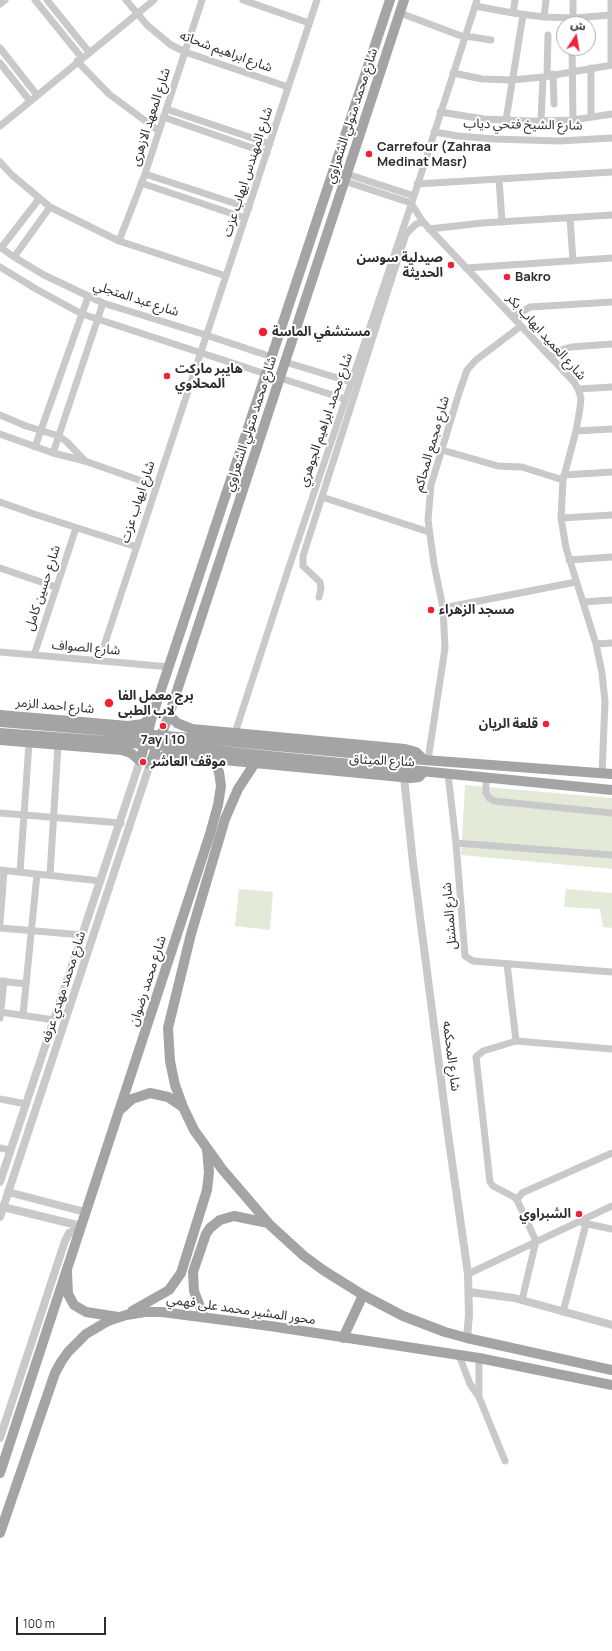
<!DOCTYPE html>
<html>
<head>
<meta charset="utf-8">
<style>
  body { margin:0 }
  #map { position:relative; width:612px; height:1651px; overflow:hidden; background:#fff; font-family:Manrope,"Noto Sans Arabic",sans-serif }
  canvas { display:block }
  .north { position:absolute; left:556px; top:16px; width:40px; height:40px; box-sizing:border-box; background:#fff; border:1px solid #ababab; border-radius:50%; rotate:12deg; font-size:11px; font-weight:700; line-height:16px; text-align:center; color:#2c2c2c }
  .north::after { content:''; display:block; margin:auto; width:14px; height:18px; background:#f22033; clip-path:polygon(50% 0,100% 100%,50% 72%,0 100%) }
  .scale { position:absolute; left:16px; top:1617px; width:90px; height:18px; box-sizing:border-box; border:2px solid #2c2c2c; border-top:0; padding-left:5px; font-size:12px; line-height:14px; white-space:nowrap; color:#2c2c2c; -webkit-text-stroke:3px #fff; paint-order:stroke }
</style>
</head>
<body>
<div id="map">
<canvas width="612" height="1651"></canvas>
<div class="north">ش</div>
<div class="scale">100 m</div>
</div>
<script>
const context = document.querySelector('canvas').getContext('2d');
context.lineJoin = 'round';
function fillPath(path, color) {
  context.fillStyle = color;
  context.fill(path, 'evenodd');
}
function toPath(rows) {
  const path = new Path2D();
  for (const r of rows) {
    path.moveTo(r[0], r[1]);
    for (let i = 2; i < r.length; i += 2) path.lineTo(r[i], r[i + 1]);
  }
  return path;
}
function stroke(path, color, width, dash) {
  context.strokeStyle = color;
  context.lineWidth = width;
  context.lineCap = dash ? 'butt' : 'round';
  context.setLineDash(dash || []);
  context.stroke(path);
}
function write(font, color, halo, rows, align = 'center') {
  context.font = font + ' Manrope,"Noto Sans Arabic",sans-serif';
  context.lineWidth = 4;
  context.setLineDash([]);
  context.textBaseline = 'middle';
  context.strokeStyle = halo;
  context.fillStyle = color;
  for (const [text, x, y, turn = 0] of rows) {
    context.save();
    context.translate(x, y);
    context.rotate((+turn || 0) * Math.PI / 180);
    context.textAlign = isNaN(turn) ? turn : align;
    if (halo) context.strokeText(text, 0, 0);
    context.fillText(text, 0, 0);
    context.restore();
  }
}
const green = toPath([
  [465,785,612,798,612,869,461,855],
  [239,889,273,892,270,930,235,926],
  [566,889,612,893,612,928,603,927,600,909,564,907]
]);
const minor = toPath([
  [35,0,82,58],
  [47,0,89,52],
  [126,0,147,25,171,45,185,52,288,87],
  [243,0,309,23],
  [0,4,5,0],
  [475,6,513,13,544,17,573,18,612,15],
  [400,13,464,37],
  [513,13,515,0],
  [544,17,546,0],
  [573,24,573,0],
  [465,36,491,40],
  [0,48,37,95],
  [572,48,573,120],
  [77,61,109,94,159,131],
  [0,63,30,101],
  [611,65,611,0],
  [591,68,591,117],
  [453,73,482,79,512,80,543,77,612,65],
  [553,74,554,104],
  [547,76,548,35],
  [166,109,270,144],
  [440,112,484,119,529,121,573,120,612,114],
  [163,117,267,153],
  [506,120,523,15],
  [541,121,543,77],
  [0,126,154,0],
  [434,132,458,136,495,139,559,141,612,138],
  [0,162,12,175,50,207,119,241,226,276],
  [145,174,249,208],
  [347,174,414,196],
  [499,179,502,222],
  [344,181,411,203,423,222,574,382,578,389,581,398,580,408,576,431,563,480,561,518,566,548,596,644,602,673,605,702,602,773],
  [141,183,245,218],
  [417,184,612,172],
  [570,218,573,261],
  [429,229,482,223,612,215],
  [119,241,145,174,202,0],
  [0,247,14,257,44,275,103,303,206,335,272,357],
  [1,248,39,199],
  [14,257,50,207],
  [0,267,36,289,82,314,266,374],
  [466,268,612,258],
  [513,317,530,307,612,302],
  [550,357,558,351,571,347,612,344],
  [285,362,351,382],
  [280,378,345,399],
  [578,389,612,387],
  [0,415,26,426,59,436,67,442,85,461],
  [576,431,612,429],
  [0,434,53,453,85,461,156,486],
  [35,447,88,297],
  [442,450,498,466,522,467,563,480],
  [53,453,103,303],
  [564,475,612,472],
  [322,497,429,532],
  [0,502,34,514,137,547],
  [561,518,612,515],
  [569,560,612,557],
  [0,568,56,587],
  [319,597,321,589,320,582,303,566,303,556,406,234,416,224,423,222],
  [583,602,612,600],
  [443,608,576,582],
  [596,644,612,643],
  [0,652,170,667],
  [34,655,76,528],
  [99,661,317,0],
  [235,733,287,573,414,196,477,0],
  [428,760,445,648,443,608,434,564,428,520,431,485,459,393,467,370,476,360,521,326],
  [448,774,456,843,465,956,473,961,612,972],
  [486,777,486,793,489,798,494,801,612,813],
  [0,813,121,823],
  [456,843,612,855],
  [0,870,101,881],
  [20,872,29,743],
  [50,875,58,745],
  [0,923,4,871],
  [0,928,83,935],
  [507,964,516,1041],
  [0,981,26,984],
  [0,1012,54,1020],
  [23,1015,37,874],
  [0,1018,4,981],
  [0,1099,26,1104],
  [0,1148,10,1150],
  [517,1200,522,1193,612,1153],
  [583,1223,612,1229],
  [468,1274,612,1206],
  [522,1300,536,1241,517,1200,514,1197,493,1186,490,1182,476,1057,483,1051,516,1041,612,1049],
  [563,1312,586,1224],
  [459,1355,470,1384,479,1397,505,1461],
  [479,1358,479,1397]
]);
const tertiary = toPath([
  [404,777,413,863,448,1134,468,1274,469,1315,467,1338],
  [0,1182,140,761],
  [8,1192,85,1212],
  [3,1207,81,1226],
  [0,1217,150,764],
  [469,1292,514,1298,612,1325],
  [0,1438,65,1241,69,1233,81,1228]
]);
const primary = toPath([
  [0,715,128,726,143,724,152,717],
  [169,715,177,723,192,729,405,749,416,752,424,760],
  [0,722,121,732],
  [0,733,120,742],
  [201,739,424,760,612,774],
  [0,740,122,750,131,753,140,761],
  [200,749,612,790],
  [140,761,152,717,390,0],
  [255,763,238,789,225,819,191,934,168,1028,170,1061,175,1085,183,1107,194,1130,222,1169,270,1225,304,1256,323,1270,363,1295,403,1316,445,1332,467,1338,612,1370],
  [150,764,169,715,404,0],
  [150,764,164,756,172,755,411,778,419,777,424,771],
  [121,1109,132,1099,150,1093,168,1097,183,1107],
  [67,1272,68,1294,74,1305,86,1312,118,1317],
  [132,1311,169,1290,181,1273,207,1190,209,1172,207,1149],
  [204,1317,194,1291,193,1272,206,1234,210,1228,220,1220,234,1216,268,1223],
  [343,1338,363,1295],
  [0,1473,210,834,218,805,221,786,219,772,212,759],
  [0,1533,55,1373,61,1362,68,1352,86,1334,108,1321,126,1315,145,1312,162,1312,270,1326,479,1358,612,1385]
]);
const primaryBridge = toPath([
  [121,732,201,739],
  [120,742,200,749]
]);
const markers = [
  [369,154,4,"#f22033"],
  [451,265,4,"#f22033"],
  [507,277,4,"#f22033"],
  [263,332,5,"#f22033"],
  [167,376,4,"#f22033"],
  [431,610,4,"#f22033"],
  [109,703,5,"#f22033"],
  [546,724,4,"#f22033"],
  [163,726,4,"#f22033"],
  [143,762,4,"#f22033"],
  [579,1214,4,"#f22033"]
];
const streetNames = [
  ["شارع ابراهيم شحاته",226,52,20],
  ["شارع محمد متولي الشعراوي",352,116,-72],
  ["شارع المعهد الازهرى",151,117,-72],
  ["شارع الشيخ فتحي دياب",523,125,1],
  ["شارع المهندس ايهاب عزت",248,172,-72],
  ["شارع عبد المتجلي",136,299,18],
  ["شارع العميد ايهاب بكر",546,337,48],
  ["شارع محمد ابراهيم الجوهري",326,420,-71],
  ["شارع محمد متولي الشعراوي",251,424,-72],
  ["شارع مجمع المحاكم",432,444,-74],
  ["شارع ايهاب عزت",138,502,-72],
  ["شارع حسين كامل",43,588,-72],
  ["شارع الصواف",86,648,5],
  ["شارع احمد الزمر",55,706,5],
  ["شارع الميثاق",382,761,3],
  ["شارع المشتل",450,916,-95],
  ["شارع محمد رضوان",148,981,-72],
  ["شارع محمد مهدي عرفه",64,987,-72],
  ["شارع المحكمه",451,1056,83],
  ["محور المشير محمد على فهمي",241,1310,8]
];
const poiNames = [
  ["Carrefour (Zahraa",377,147],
  ["Medinat Masr)",377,162],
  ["صيدلية سوسن",443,258,"right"],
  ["الحديثة",443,273,"right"],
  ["Bakro",515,277],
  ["مستشفي الماسة",272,332],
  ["هايبر ماركت",175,369],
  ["المحلاوي",175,384],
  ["مسجد الزهراء",439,610],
  ["برج معمل الفا",118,696],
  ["لاب الطبى",118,711],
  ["قلعة الريان",538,724,"right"],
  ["7ay l 10",163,740,"center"],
  ["موقف العاشر",151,762],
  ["الشبراوي",571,1214,"right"]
];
fillPath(green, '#e3ebd8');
stroke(minor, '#c9c9c9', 7);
stroke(tertiary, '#c9c9c9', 8);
stroke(primary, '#a4a4a4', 10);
stroke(primaryBridge, '#a4a4a4', 10);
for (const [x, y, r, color] of markers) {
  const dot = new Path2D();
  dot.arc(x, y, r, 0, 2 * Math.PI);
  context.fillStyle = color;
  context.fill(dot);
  stroke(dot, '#fff', 1.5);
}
write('13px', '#2c2c2c', '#fff', streetNames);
write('bold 13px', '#2c2c2c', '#fff', poiNames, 'left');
</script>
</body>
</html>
